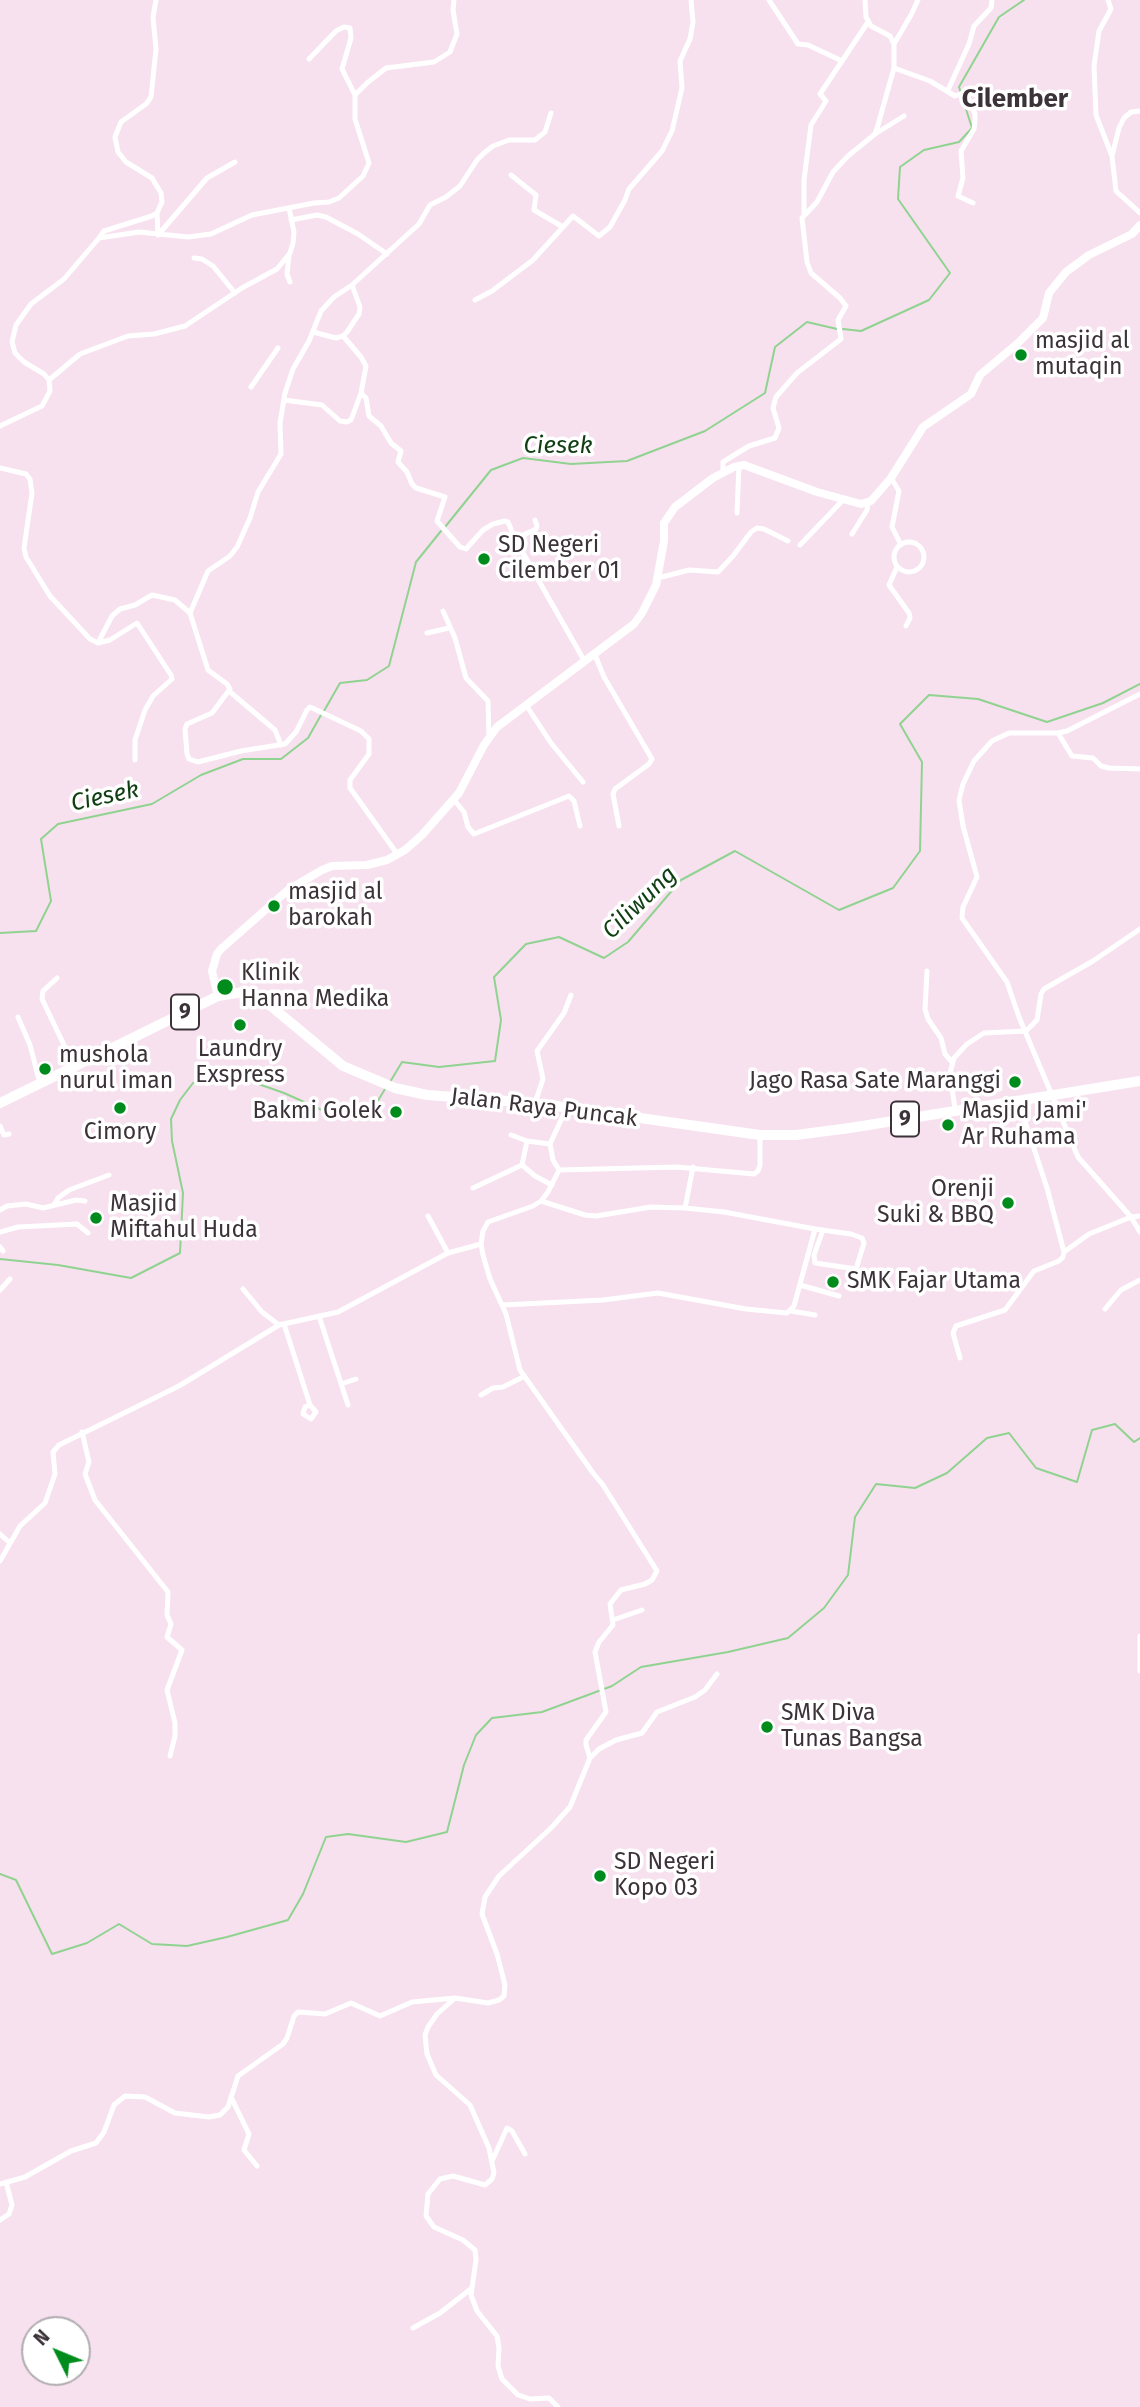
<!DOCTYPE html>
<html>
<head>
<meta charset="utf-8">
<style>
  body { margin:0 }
  #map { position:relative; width:1140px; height:2407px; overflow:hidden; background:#f7e1ef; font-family:"Fira Sans",sans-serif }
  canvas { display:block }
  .north { position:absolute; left:21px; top:2316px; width:70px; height:70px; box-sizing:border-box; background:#fff; border:2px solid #b1adb0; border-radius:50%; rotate:313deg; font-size:19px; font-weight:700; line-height:28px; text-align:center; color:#3c3339 }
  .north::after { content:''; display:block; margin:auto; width:24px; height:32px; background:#008c1c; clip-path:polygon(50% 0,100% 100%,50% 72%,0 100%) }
</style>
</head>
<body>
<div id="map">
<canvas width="1140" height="2407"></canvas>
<div class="north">N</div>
</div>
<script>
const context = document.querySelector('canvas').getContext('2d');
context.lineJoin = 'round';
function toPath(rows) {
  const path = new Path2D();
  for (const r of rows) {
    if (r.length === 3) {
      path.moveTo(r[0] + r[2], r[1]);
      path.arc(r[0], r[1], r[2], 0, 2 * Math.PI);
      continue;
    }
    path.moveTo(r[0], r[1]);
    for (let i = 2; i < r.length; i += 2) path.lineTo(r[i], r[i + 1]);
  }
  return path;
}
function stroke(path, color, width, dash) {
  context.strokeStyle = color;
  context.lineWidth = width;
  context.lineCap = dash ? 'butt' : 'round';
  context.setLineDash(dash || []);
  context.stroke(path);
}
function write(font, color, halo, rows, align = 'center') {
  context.font = font + ' "Fira Sans",sans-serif';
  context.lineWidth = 7;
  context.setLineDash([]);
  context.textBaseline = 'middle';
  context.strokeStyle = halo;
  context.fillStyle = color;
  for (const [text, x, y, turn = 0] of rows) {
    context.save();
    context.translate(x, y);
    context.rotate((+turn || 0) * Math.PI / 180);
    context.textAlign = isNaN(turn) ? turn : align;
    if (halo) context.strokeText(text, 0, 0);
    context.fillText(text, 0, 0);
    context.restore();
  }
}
const stream = toPath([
  [843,329,861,331,929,300,950,273,898,199,900,167,924,150,959,142,972,128,959,87,999,17,1024,0],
  [445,527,491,470,523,458,571,464,627,461,705,431,765,393,775,347,807,322,837,329],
  [324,711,340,683,367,680,389,666,416,562,441,531],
  [0,933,36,931,51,901,41,839,58,824,152,804,201,775,243,759,281,759,308,738,321,715],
  [390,1082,402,1062,439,1067,495,1061,501,1020,494,977,526,944,559,937,604,958,628,942,681,880,735,851,839,910,893,888,920,851,922,762,900,724,929,695,978,699,1047,722,1103,703,1140,684],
  [0,1259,58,1265,131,1278,180,1253,183,1193,172,1141,171,1119,180,1100,193,1083,216,1076,233,1075,284,1093,331,1114,376,1104,385,1089],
  [0,1874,16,1880,52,1954,87,1943,119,1924,152,1944,187,1946,227,1937,288,1920,303,1894,326,1837,348,1834,406,1842,447,1832,464,1765,476,1735,492,1718,542,1712,612,1686,641,1667,728,1652,788,1638,824,1608,848,1575,855,1517,876,1484,915,1488,947,1473,987,1438,1009,1433,1036,1468,1077,1482,1092,1430,1115,1424,1134,1442,1140,1438]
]);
const street = toPath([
  [769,0,798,44,808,45,842,61],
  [1108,0,1111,9,1099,31,1094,66,1096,115,1112,156,1116,191,1140,213],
  [894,44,911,15,918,0],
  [309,59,336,31,344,27,350,28,351,38,342,69,355,95],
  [894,68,930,81,955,96,963,93,967,95,975,114,975,121,974,129,961,151,963,178,958,196,973,203],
  [948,90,969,44,974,26,991,8,992,0],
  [875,134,904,116],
  [1112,156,1119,128,1124,118,1131,112,1140,111],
  [511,175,536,195,534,210,563,227],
  [157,213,158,235],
  [804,214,804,180,811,125,826,101,820,94,868,22],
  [291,220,317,215,326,217,358,234,387,254],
  [158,235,207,178,235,162],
  [99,238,104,231,152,216,157,213,162,202,161,193,152,178,126,162,118,152,115,137,121,122,146,104,151,97,156,49,153,17,156,0],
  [289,256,287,274,290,282],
  [194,258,202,259,213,266,235,293],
  [475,300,492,291,533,260,573,216,599,236,610,227,625,200,629,189,662,151,672,131,682,88,680,61,690,39,693,22,691,0],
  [313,332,336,338,343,336,347,332,359,314,360,307,352,285],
  [49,380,80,354,128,336,154,334,185,326,242,288,277,269,290,253,293,243,294,232,289,208],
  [251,387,278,348],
  [361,393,366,398,369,416,381,426,391,443,401,451,398,462,407,472,412,484,416,488,445,497,437,521,460,547,466,549,483,530,493,524,505,521,508,522,515,539,585,662],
  [284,400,322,405,340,421,347,422,351,420,361,393,366,366,361,357,343,336],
  [0,426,42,406,50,391,49,380,44,374,24,362,15,353,12,342,16,325,31,304,64,279,99,238,139,232,188,237,211,234,252,215,314,203,329,202,339,198,363,176,369,163,355,119,355,95,367,83,386,68,434,62,450,52,457,34,453,10,454,0],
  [0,468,26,474,30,479,32,493,24,548,26,557,50,596,90,639,98,643,112,616,120,609,135,605,152,595,175,600,190,613,208,670,227,684,230,689,212,713,187,724,185,729,187,754,189,759,198,762,241,751,285,744,296,732,307,710,310,707,361,731,369,739,369,754,350,780,350,788,398,855],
  [723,472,723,462,749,446,775,438,779,428,773,408,776,397,797,373,841,339,838,320,846,306,840,298,811,273,807,262,802,218,817,202,833,172,848,156,875,134,878,125,894,68,894,44,890,36,871,26,866,17,865,0],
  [891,478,899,491,892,527,901,545],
  [737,513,739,465],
  [852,534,867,510,868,502],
  [515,539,536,529,537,526,535,520],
  [909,557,15],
  [800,545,844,499],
  [897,567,889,585,909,613,910,618,906,626],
  [658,578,689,570,718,572,733,556,751,532,757,528,764,529,788,541],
  [443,611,455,638,466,678,488,701,489,737],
  [190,613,208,571,230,556,237,547,250,518,258,492,281,454,280,423,285,393,293,369,309,341,321,311,334,297,352,285,419,224,430,205,446,197,460,186,477,160,484,153,493,146,509,140,535,140,545,132,551,113],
  [427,633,449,628],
  [98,643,110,640,137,623,171,675,172,679,153,696,145,710,135,740,135,760],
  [595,655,604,677,652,759,649,764,615,789,613,794,619,826],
  [229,691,275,730,281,745],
  [1140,694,1067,731,1058,733,1009,733,992,741,974,761,963,784,959,800,963,826,977,877,963,907,962,918,1007,982,1019,1017,1078,1157,1131,1217,1140,1216],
  [526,705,551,743,583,782],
  [1058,733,1072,756,1093,758,1101,766,1109,768,1140,769],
  [454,800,464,812,468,827,474,834,569,796,574,801,580,826],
  [927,971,925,1009,928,1019,941,1038,945,1054,952,1062],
  [57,978,43,991,42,999,74,1066],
  [18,1017,30,1045,40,1084],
  [535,1103,543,1079,537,1051,564,1013,571,995],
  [955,1109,950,1073,954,1058,967,1044,984,1033,1026,1031,1037,1020,1041,994,1044,989,1093,961,1140,929],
  [0,1126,4,1135,9,1134],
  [511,1135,527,1141,550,1144],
  [527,1141,522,1165,535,1176,552,1185],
  [559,1170,676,1167,754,1174,758,1171,760,1165,760,1135],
  [473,1188,522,1165],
  [54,1205,58,1198,69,1190,109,1175],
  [685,1208,693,1167],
  [0,1210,7,1206,26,1204,43,1208,76,1200,85,1201],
  [428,1216,448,1253],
  [815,1229,851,1234,862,1238,864,1243,856,1269,815,1263,814,1255,823,1230],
  [0,1232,18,1227,77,1224,88,1233],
  [0,1247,3,1251],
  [1064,1252,1089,1234,1131,1217,1140,1232],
  [800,1285,839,1296],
  [243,1289,262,1312,279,1325],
  [0,1290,10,1279],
  [503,1305,603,1300,658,1293,746,1309,787,1313,794,1306,815,1229,724,1212,685,1208,651,1207,596,1216,585,1215,541,1201],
  [1105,1309,1121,1290,1140,1280],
  [791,1311,815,1315],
  [319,1316,348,1405],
  [284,1324,310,1405,316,1412,311,1419,303,1414,305,1407,310,1405],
  [960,1358,953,1333,956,1326,1005,1310,1034,1271,1059,1261,1063,1257,1064,1252,1047,1188,1018,1100],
  [341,1384,356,1379],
  [481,1395,493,1388,503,1387,523,1377],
  [82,1432,89,1462,85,1474,95,1500,168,1592,167,1615,171,1624,167,1637,182,1650,167,1690,175,1723,175,1736,170,1756],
  [0,1534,10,1543],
  [0,1561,20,1526,45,1503,55,1474,53,1452,59,1445,179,1386,279,1325,338,1312,448,1253,481,1244],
  [613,1620,642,1610],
  [1140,1636,1140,1671],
  [590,1758,599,1749,616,1740,642,1733,657,1712,695,1697,705,1690,717,1674],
  [455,1998,437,2014,428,2027,425,2035,427,2054,436,2075,470,2105,489,2148,494,2173,492,2179,485,2185,453,2176,440,2179,428,2194,426,2216,434,2227,463,2240,475,2250,476,2260,471,2295,477,2311,497,2336,499,2348,498,2366,502,2379,518,2395,530,2399,549,2398,558,2407],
  [231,2097,249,2134,244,2150,257,2166],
  [493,2159,507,2128,512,2131,525,2154],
  [0,2184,25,2177,71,2151,96,2143,104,2132,114,2105,125,2096,145,2097,175,2113,209,2117,220,2115,228,2107,238,2076,283,2044,287,2038,294,2016,298,2012,325,2014,351,2003,380,2016,412,2002,455,1998,488,2003,499,2000,504,1996,505,1985,497,1954,482,1914,485,1897,499,1876,551,1828,570,1807,590,1758,586,1745,586,1740,606,1712,595,1652,599,1642,613,1625,610,1604,621,1590,645,1584,652,1580,657,1571,603,1485,593,1473,520,1370,506,1314,490,1279,483,1255,481,1244,483,1231,488,1222,533,1206,541,1201,548,1192,559,1170,553,1160,550,1144,567,1107],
  [0,2220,9,2214,12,2205,6,2182],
  [413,2328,440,2313,472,2288]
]);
const secondary = toPath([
  [218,996,212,971,217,954,221,949,288,890,322,870,332,866,367,865,387,860,405,850,422,835,459,793,484,745,497,727,634,624,642,613,656,585,664,541,664,523,675,507,713,478,734,467,744,465,817,492,861,504,871,501,891,478,923,427,971,394,980,375,1018,343,1043,318,1049,293,1066,272,1089,255,1132,234,1140,225]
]);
const highway = toPath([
  [0,1103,218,996,243,992,260,997,343,1066,395,1088,427,1095,534,1103,760,1135,796,1135,850,1128,1140,1081]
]);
const markers = [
  [1021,355,7,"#008c1c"],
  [484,559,7,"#008c1c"],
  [274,906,7,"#008c1c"],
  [225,987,9,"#008c1c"],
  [240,1025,7,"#008c1c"],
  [45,1069,7,"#008c1c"],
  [1015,1082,7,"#008c1c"],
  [120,1108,7,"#008c1c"],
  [396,1112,7,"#008c1c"],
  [948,1125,7,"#008c1c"],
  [1008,1203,7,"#008c1c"],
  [96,1218,7,"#008c1c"],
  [833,1282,7,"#008c1c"],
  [767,1727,7,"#008c1c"],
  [600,1876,7,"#008c1c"]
];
const shields = [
  [185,1012,28],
  [905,1119,28]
];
const shieldNames = [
  ["9",185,1012],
  ["9",905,1119]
];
const poiNames = [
  ["masjid al",1035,342],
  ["mutaqin",1035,368],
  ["SD Negeri",498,546],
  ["Cilember 01",498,572],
  ["masjid al",288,893],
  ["barokah",288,919],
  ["Klinik",241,974],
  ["Hanna Medika",241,1000],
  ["Laundry",240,1050,"center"],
  ["Exspress",240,1076,"center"],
  ["mushola",59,1056],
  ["nurul iman",59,1082],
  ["Jago Rasa Sate Maranggi",1001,1082,"right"],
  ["Bakmi Golek",382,1112,"right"],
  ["Masjid Jami'",962,1112],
  ["Ar Ruhama",962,1138],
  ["Cimory",120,1133,"center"],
  ["Orenji",994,1190,"right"],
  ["Suki & BBQ",994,1216,"right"],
  ["Masjid",110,1205],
  ["Miftahul Huda",110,1231],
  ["SMK Fajar Utama",847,1282],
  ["SMK Diva",781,1714],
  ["Tunas Bangsa",781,1740],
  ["SD Negeri",614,1863],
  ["Kopo 03",614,1889]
];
const streetNames = [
  ["Jalan Raya Puncak",544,1108,7]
];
const waterNames = [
  ["Ciesek",558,446],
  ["Ciesek",105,797,-12],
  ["Ciliwung",640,903,-44]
];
const quarterNames = [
  ["Cilember",1015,100]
];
stroke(stream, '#90d390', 2);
stroke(street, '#fff', 5);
stroke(secondary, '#fff', 8);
stroke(highway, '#fff', 10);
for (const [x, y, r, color] of markers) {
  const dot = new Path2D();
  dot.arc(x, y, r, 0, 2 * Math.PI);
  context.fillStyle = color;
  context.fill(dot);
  stroke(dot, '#fff', 2.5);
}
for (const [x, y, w] of shields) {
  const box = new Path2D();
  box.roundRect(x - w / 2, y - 17.5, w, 35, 5);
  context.fillStyle = '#fff';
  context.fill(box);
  stroke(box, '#3c3339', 2);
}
write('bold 21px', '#3c3339', null, shieldNames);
write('23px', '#3c3339', '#fff', poiNames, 'left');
write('23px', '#3c3339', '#fff', streetNames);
write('italic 24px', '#0f3e12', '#fff', waterNames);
write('bold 26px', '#3c3339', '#fff', quarterNames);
</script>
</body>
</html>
